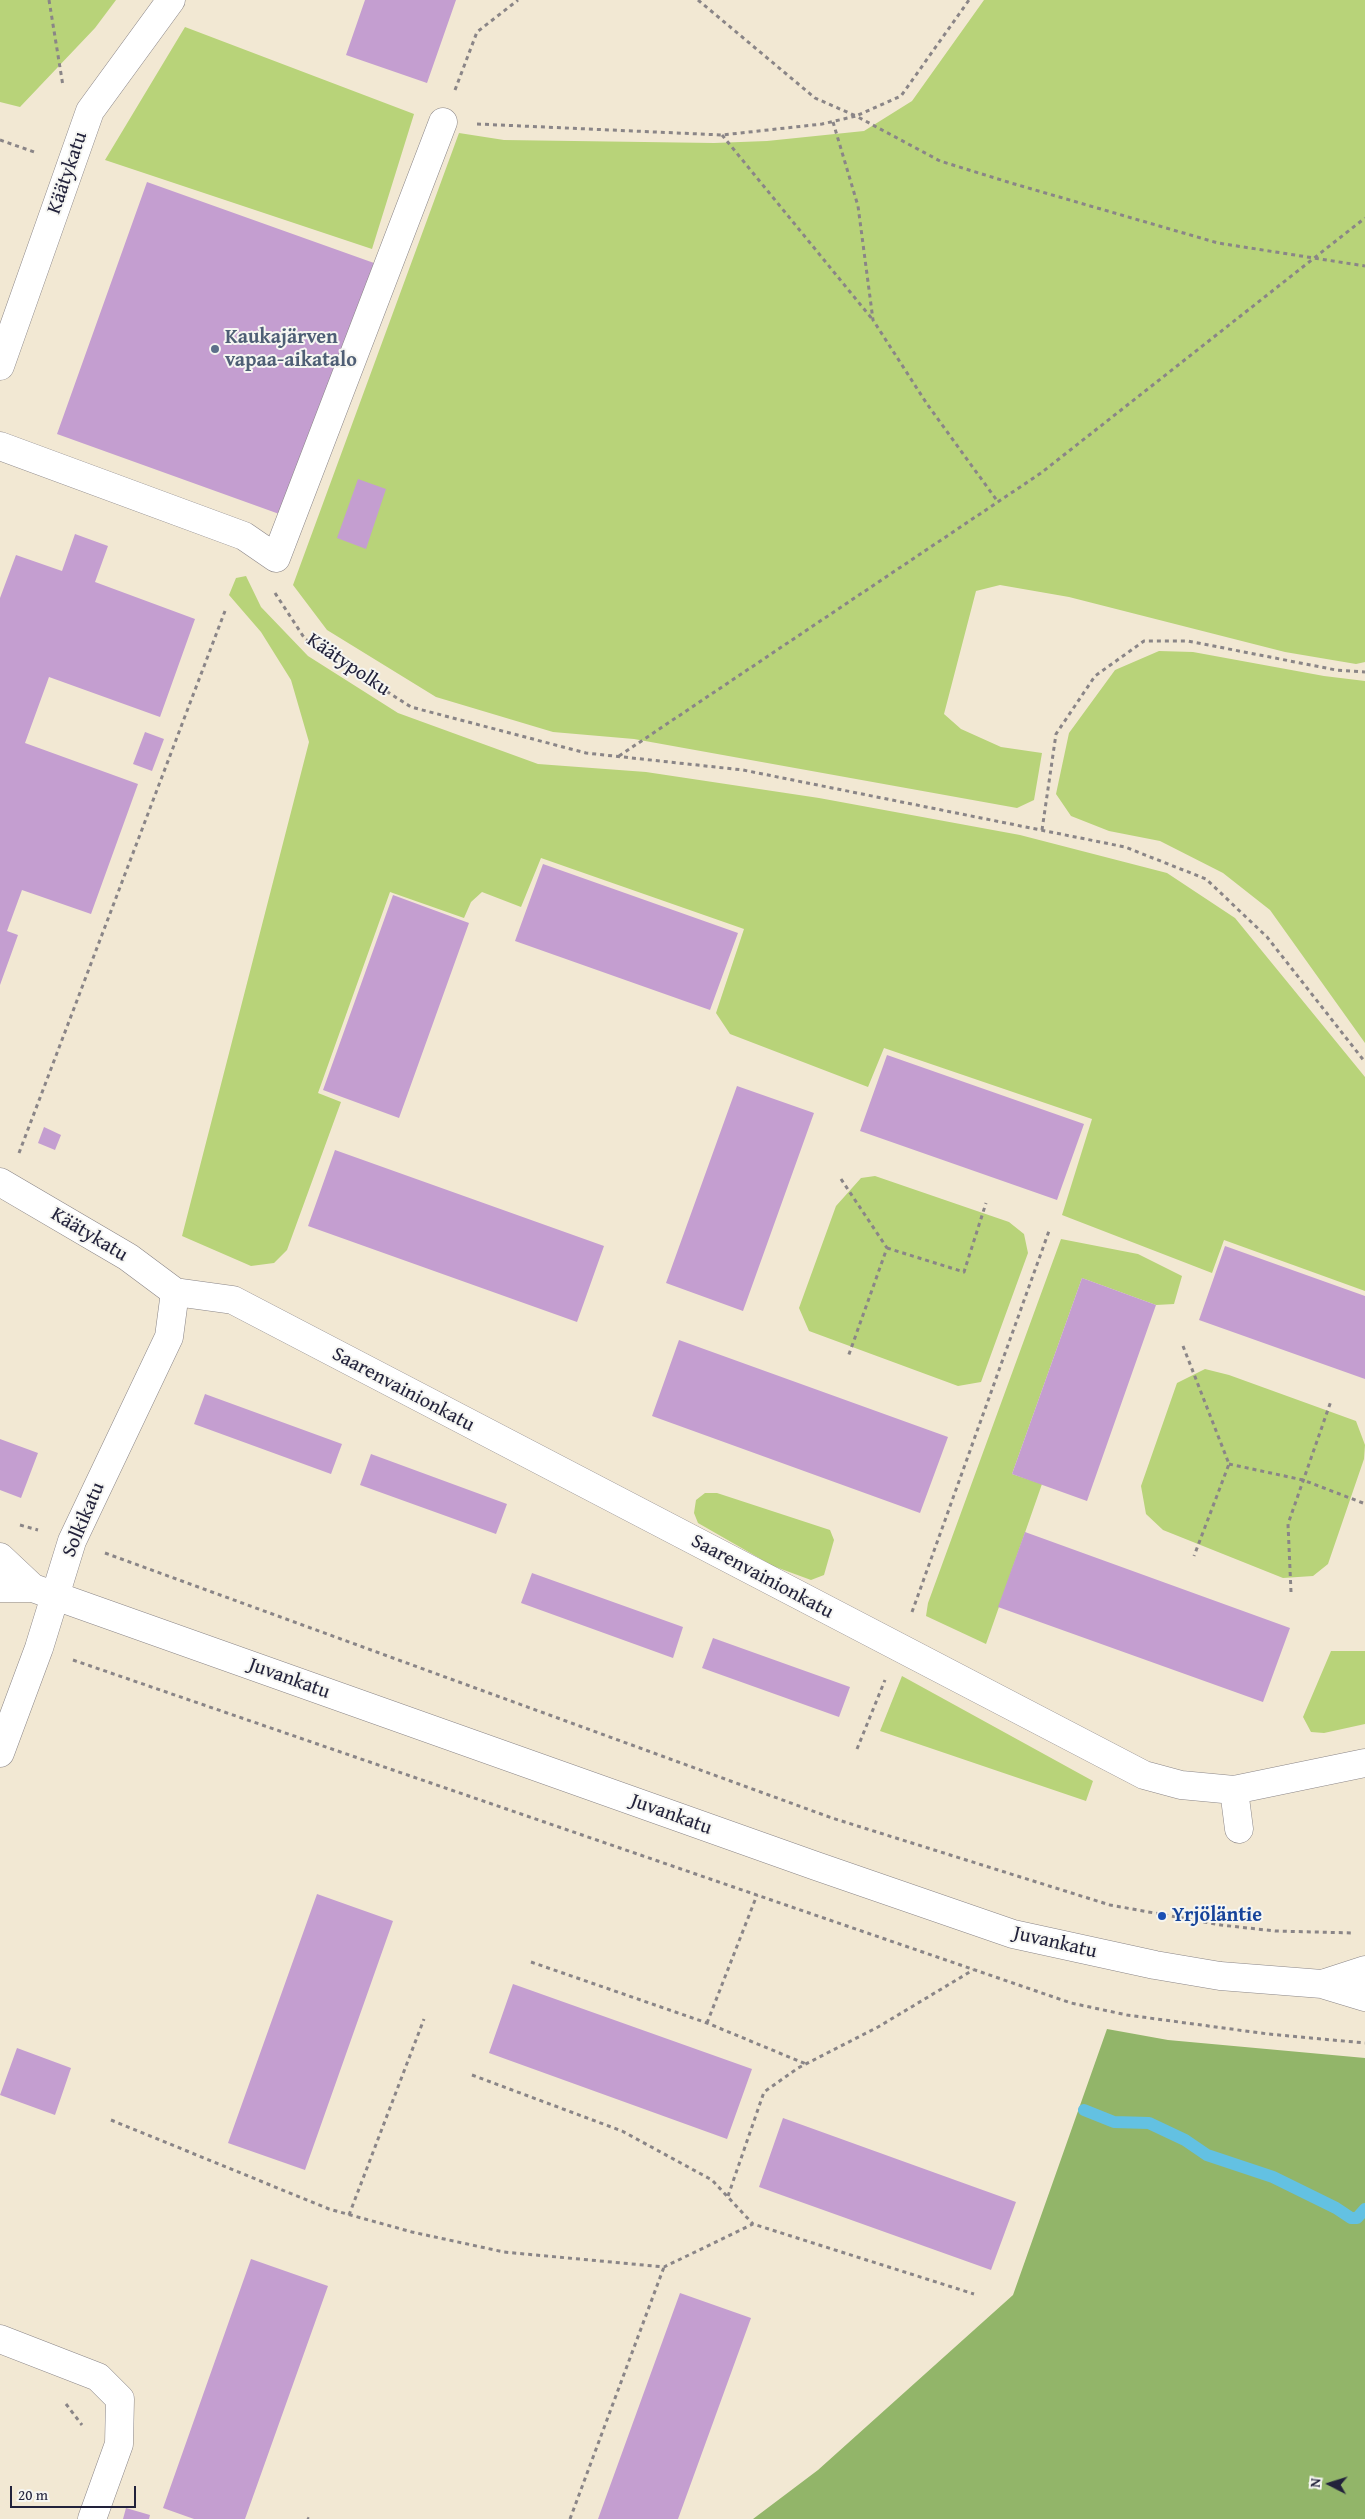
<!DOCTYPE html>
<html>
<head>
<meta charset="utf-8">
<style>
  body { margin:0 }
  #map { position:relative; width:1365px; height:2519px; overflow:hidden; background:#f2e8d3; font-family:"Gentium Book Plus",serif }
  canvas { display:block }
  .north { position:absolute; left:1305px; top:2459px; width:50px; height:50px; -webkit-text-stroke:4px #f6f6f2; paint-order:stroke; rotate:275deg; font-size:14px; font-weight:700; line-height:20px; text-align:center; color:#22223b }
  .north::after { content:''; display:block; margin:auto; width:18px; height:22px; background:#22223b; clip-path:polygon(50% 0,100% 100%,50% 72%,0 100%) }
  .scale { position:absolute; left:10px; top:2486px; width:126px; height:22px; box-sizing:border-box; border:2px solid #22223b; border-top:0; padding-left:6px; font-size:15px; line-height:18px; white-space:nowrap; color:#22223b; -webkit-text-stroke:4px #f6f6f2; paint-order:stroke }
</style>
</head>
<body>
<div id="map">
<canvas width="1365" height="2519"></canvas>
<div class="north">N</div>
<div class="scale">20 m</div>
</div>
<script>
const context = document.querySelector('canvas').getContext('2d');
context.lineJoin = 'round';
function fillPath(path, color) {
  context.fillStyle = color;
  context.fill(path, 'evenodd');
}
function toPath(rows) {
  const path = new Path2D();
  for (const r of rows) {
    path.moveTo(r[0], r[1]);
    for (let i = 2; i < r.length; i += 2) path.lineTo(r[i], r[i + 1]);
  }
  return path;
}
function stroke(path, color, width, dash) {
  context.strokeStyle = color;
  context.lineWidth = width;
  context.lineCap = dash ? 'butt' : 'round';
  context.setLineDash(dash || []);
  context.stroke(path);
}
function write(font, color, halo, rows, align = 'center') {
  context.font = font + ' "Gentium Book Plus",serif';
  context.lineWidth = 4;
  context.setLineDash([]);
  context.textBaseline = 'middle';
  context.strokeStyle = halo;
  context.fillStyle = color;
  for (const [text, x, y, turn = 0] of rows) {
    context.save();
    context.translate(x, y);
    context.rotate((+turn || 0) * Math.PI / 180);
    context.textAlign = isNaN(turn) ? turn : align;
    if (halo) context.strokeText(text, 0, 0);
    context.fillText(text, 0, 0);
    context.restore();
  }
}
const green = toPath([
  [0,0,116,0,95,28,20,107,0,102],
  [984,0,1365,0,1365,662,1356,664,1285,652,1069,597,1000,585,976,591,944,714,961,729,1001,747,1042,753,1034,800,1017,808,634,739,553,732,436,697,327,630,293,585,459,133,504,140,714,143,767,141,864,131,912,101],
  [185,27,414,114,372,249,105,160],
  [246,576,261,607,308,656,398,713,538,764,646,772,819,798,1020,835,1167,873,1235,918,1365,1077,1365,1291,1224,1240,1212,1273,1062,1215,1092,1119,884,1048,868,1087,730,1034,716,1013,744,929,541,858,521,907,482,892,471,902,464,918,390,892,318,1093,341,1102,287,1250,274,1263,251,1266,182,1236,309,742,291,680,261,632,229,595,236,578],
  [1159,651,1193,652,1324,676,1365,681,1365,1043,1270,910,1223,873,1160,841,1109,831,1071,816,1056,794,1069,733,1115,670],
  [875,1176,1009,1222,1024,1234,1028,1253,981,1382,958,1386,809,1331,799,1308,836,1206,861,1178],
  [1061,1239,1138,1254,1182,1276,1174,1304,1156,1305,1082,1278,1012,1474,1042,1484,986,1644,926,1616,928,1603],
  [1205,1369,1229,1375,1356,1421,1365,1445,1364,1459,1328,1564,1313,1576,1283,1578,1163,1530,1146,1514,1141,1486,1177,1383],
  [705,1493,717,1493,830,1530,834,1540,824,1575,811,1580,773,1566,698,1523,694,1513,696,1500],
  [1331,1651,1365,1651,1365,1724,1324,1733,1311,1732,1303,1717],
  [902,1676,1093,1781,1086,1801,880,1731]
]);
const forest = toPath([
  [1107,2029,1168,2040,1365,2058,1365,2519,753,2519,818,2470,1013,2295]
]);
const stream = toPath([
  [1084,2110,1114,2122,1149,2123,1185,2140,1207,2155,1273,2177,1336,2208,1351,2218,1357,2218,1365,2209]
]);
const building = toPath([
  [365,0,456,0,427,83,346,55],
  [147,182,374,263,282,515,57,434],
  [358,479,386,489,366,549,337,538],
  [75,534,108,546,95,582,195,619,160,717,49,677,25,743,138,784,91,914,22,890,7,931,18,935,0,985,0,598,16,555,62,571],
  [145,732,164,739,152,771,133,764],
  [543,864,738,933,710,1010,515,941],
  [393,895,469,923,399,1118,323,1090],
  [887,1055,1084,1124,1057,1200,860,1131],
  [737,1086,814,1113,743,1311,666,1283],
  [44,1127,61,1135,55,1150,38,1143],
  [335,1150,604,1246,577,1322,308,1226],
  [1225,1246,1365,1296,1365,1379,1199,1320],
  [1082,1278,1156,1305,1087,1501,1012,1474],
  [679,1340,948,1437,920,1513,652,1416],
  [205,1394,342,1444,331,1474,194,1424],
  [0,1439,38,1453,21,1498,0,1490],
  [371,1454,507,1504,496,1534,360,1485],
  [1025,1532,1290,1628,1263,1702,998,1607],
  [532,1573,683,1627,673,1658,521,1603],
  [713,1638,850,1687,839,1717,702,1668],
  [317,1894,393,1921,305,2170,228,2143],
  [513,1984,752,2069,727,2139,489,2053],
  [17,2048,71,2068,55,2115,0,2095],
  [783,2118,1016,2202,991,2270,759,2187],
  [251,2259,328,2286,245,2519,194,2519,163,2508],
  [680,2293,751,2318,678,2519,598,2519],
  [126,2508,150,2515,149,2519,123,2519]
]);
const path = toPath([
  [49,0,63,86],
  [698,0,815,98,856,116,901,96,969,0],
  [455,90,477,32,518,0],
  [833,122,858,206,873,320,927,404,998,502],
  [477,124,722,135,822,124,856,116,940,161,1011,183,1218,243,1365,266],
  [722,135,873,320],
  [0,140,37,153],
  [275,593,305,639,411,707,586,753,743,770,1125,847,1206,879,1267,937,1365,1062],
  [619,756,1041,473,1365,218],
  [1042,830,1056,734,1095,676,1144,641,1188,641,1336,670,1365,672],
  [19,1153,225,611],
  [841,1179,887,1248,848,1357],
  [887,1248,964,1272,986,1203],
  [1183,1346,1229,1464,1194,1556],
  [1229,1464,1303,1480,1363,1503],
  [20,1525,38,1530],
  [105,1553,832,1818,1110,1905,1221,1925,1275,1931,1354,1933],
  [1291,1592,1288,1524,1331,1401],
  [912,1612,1049,1231],
  [73,1660,1071,2003,1127,2015,1268,2034,1365,2043],
  [857,1749,885,1680],
  [531,1962,707,2023,806,2064],
  [707,2023,757,1895],
  [472,2075,622,2131,712,2180,753,2224],
  [111,2120,329,2209,412,2232,504,2252,664,2267,753,2224,974,2294],
  [728,2196,764,2092,798,2068,878,2027,973,1970],
  [349,2215,424,2019],
  [66,2404,82,2425],
  [307,2518,309,2519],
  [570,2519,664,2267]
]);
const minor = toPath([
  [0,366,90,111,171,0],
  [0,446,244,536,276,558,443,122],
  [0,1182,128,1257,175,1292,233,1300,1144,1775,1181,1785,1234,1790,1365,1763],
  [0,1753,39,1648,72,1541,169,1337,175,1292],
  [1234,1790,1239,1829],
  [0,2339,98,2377,120,2399,119,2444,92,2519]
]);
const major = toPath([
  [0,1557,33,1588],
  [0,1588,33,1588,816,1866,1013,1934,1155,1965,1220,1976,1322,1984,1365,1997],
  [1322,1984,1365,1970]
]);
const markers = [
  [215,349,5,"#5c6f8a"],
  [1162,1916,5,"#1a4fb4"]
];
const streetNames = [
  ["Käätykatu",68,173,-71],
  ["Käätypolku",348,665,34],
  ["Käätykatu",89,1235,31],
  ["Saarenvainionkatu",403,1390,28],
  ["Solkikatu",84,1520,-67],
  ["Saarenvainionkatu",762,1577,28],
  ["Juvankatu",289,1679,20],
  ["Juvankatu",671,1815,20],
  ["Juvankatu",1055,1943,13]
];
const serviceNames = [
  ["Kaukajärven",225,338],
  ["vapaa-aikatalo",225,361]
];
const transitNames = [
  ["Yrjöläntie",1172,1916]
];
fillPath(green, '#b8d379');
fillPath(forest, '#92b569');
stroke(stream, '#63c1e2', 12);
fillPath(building, '#c49ed0');
stroke(minor, '#8a8587', 29);
stroke(major, '#8a8587', 29);
stroke(path, '#8a8587', 3, [4, 4]);
stroke(minor, '#fff', 28);
stroke(major, '#fff', 28);
for (const [x, y, r, color] of markers) {
  const dot = new Path2D();
  dot.arc(x, y, r, 0, 2 * Math.PI);
  context.fillStyle = color;
  context.fill(dot);
  stroke(dot, '#f6f6f2', 2);
}
write('20px', '#22223b', '#f6f6f2', streetNames);
write('bold 20px', '#4e5e75', '#f6f6f2', serviceNames, 'left');
write('bold 20px', '#164399', '#f6f6f2', transitNames, 'left');
</script>
</body>
</html>
